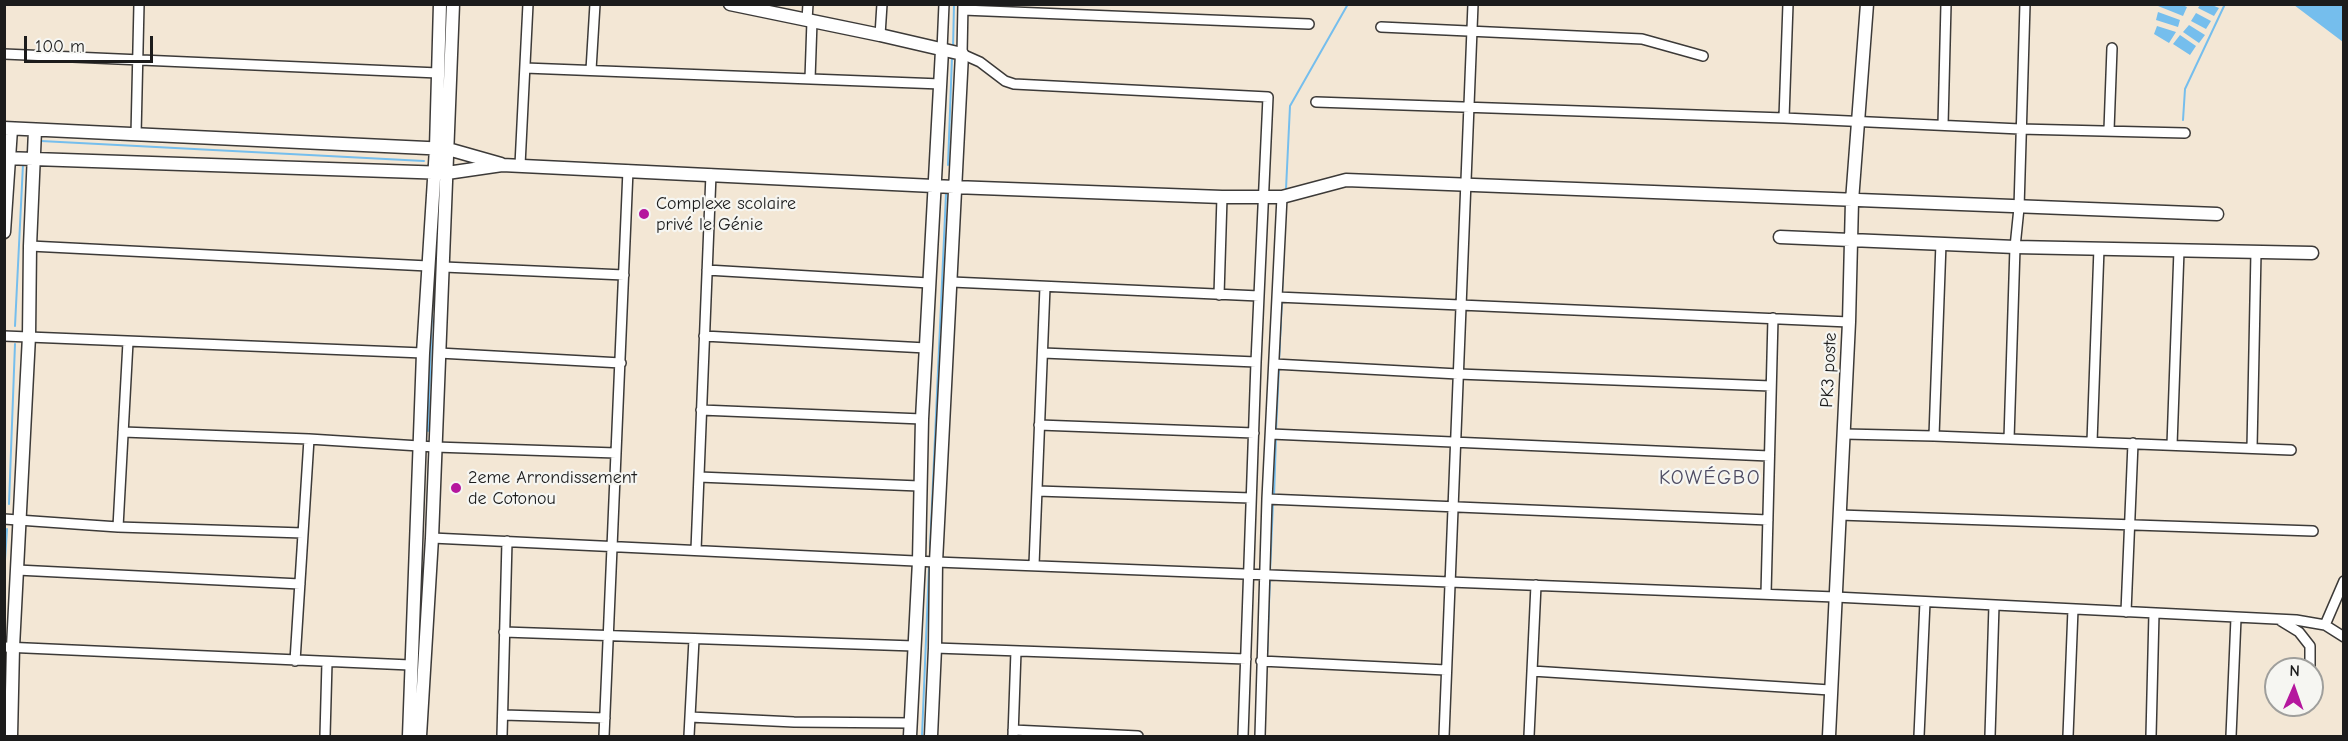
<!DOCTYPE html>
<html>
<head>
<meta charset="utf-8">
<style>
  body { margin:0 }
  #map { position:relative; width:2348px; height:741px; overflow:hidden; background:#f3e7d5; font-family:"Comic Neue",sans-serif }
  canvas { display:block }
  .frame { position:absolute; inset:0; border:6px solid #1c1c1c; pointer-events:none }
  .north { position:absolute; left:2264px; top:657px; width:60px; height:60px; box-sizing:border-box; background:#f6f6f2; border:2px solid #9f9f9c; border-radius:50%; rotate:2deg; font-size:16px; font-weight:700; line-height:24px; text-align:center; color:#1c1c1c }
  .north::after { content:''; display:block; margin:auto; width:21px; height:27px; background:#b5179e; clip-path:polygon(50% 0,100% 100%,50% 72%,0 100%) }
  .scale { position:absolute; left:24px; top:36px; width:129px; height:27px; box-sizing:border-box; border:3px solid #1c1c1c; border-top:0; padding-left:8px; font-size:18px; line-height:21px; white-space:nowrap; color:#1c1c1c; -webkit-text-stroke:4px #f6f6f2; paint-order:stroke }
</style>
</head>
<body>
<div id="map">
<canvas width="2348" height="741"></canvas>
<div class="frame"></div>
<div class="north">N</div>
<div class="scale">100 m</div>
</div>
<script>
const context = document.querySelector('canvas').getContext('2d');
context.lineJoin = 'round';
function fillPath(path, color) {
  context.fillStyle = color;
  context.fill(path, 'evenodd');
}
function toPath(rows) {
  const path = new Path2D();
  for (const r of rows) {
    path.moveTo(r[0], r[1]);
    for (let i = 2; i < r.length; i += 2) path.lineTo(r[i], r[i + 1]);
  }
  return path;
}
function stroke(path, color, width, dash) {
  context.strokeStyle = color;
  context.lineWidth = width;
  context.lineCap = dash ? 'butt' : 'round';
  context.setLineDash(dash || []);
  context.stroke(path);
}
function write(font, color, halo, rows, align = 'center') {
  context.font = font + ' "Comic Neue",sans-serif';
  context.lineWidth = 4.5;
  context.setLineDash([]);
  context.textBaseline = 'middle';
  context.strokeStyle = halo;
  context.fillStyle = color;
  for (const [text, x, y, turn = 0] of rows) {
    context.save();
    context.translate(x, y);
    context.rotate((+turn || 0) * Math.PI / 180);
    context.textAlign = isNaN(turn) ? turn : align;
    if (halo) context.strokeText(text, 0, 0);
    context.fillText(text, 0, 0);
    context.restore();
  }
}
const water = toPath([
  [2180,4,2187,7,2183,16,2158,6],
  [2200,5,2212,5,2219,8,2214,16,2198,8],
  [2294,5,2343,5,2343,42],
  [2158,12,2180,20,2178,27,2156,20],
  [2196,13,2211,21,2206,29,2191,21],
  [2189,25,2205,35,2199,43,2183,32],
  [2157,26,2176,32,2169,43,2154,34],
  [2180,35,2196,46,2190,55,2173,44]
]);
const stream = toPath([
  [953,49,954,4],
  [2183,120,2185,89,2225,4],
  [41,141,424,161],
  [948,165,952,57],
  [1286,189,1290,106,1348,4],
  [2343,276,2344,257],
  [1282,293,1284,251],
  [15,326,23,164],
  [1279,362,1282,299],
  [428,431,433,285],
  [1276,431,1279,368],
  [1274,497,1276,437],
  [9,504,15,344],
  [930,548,946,194],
  [1270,572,1273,503],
  [4,576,7,529],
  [1267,659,1270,577],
  [922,736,929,567]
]);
const minor = toPath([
  [963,4,962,54,980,62,1005,81,1014,84,1268,97,1256,362,1243,736],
  [963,10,1309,24],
  [807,20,808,4],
  [1381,27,1642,39,1703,56],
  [880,35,882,4],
  [942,50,944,4],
  [4,54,438,73],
  [525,68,941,84],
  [591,70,595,4],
  [810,79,812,21],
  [1316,102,1784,118,2020,129,2185,133],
  [1784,118,1788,4],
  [1943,125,1946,4],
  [2109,130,2112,48],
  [136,135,139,4],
  [520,165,528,4],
  [30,246,428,266],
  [444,267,624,275],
  [707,270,929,283],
  [952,282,1259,296],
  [1219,295,1222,197],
  [1277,297,1849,322],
  [4,336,423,353],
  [704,336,926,348],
  [439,353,621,363],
  [1043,353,1256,362],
  [1274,364,1458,374,1771,386],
  [701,410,922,419],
  [1039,425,1254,433],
  [123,432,309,439,435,447,616,453],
  [1271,434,1769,456],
  [1844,434,1934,436,2291,450],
  [1934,436,1941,243],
  [2009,439,2015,247,2019,208,2025,4],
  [2092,442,2099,248],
  [2172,445,2179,250],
  [2252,448,2256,252],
  [699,477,919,486],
  [1037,491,1251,498],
  [1267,499,1768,520],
  [1839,515,2313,531],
  [4,519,118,527,303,533],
  [118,527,128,342],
  [432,538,936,562,1835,597,2296,620,2325,625,2344,637],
  [696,550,711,174],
  [1034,565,1045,287],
  [17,570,300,584],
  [1766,594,1773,318],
  [2126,612,2133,443],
  [2281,621,2299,632,2310,646,2310,669],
  [2325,625,2344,581],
  [504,632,914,646],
  [4,647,410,665],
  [935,648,1246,659],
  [295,661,309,439],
  [1261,661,1446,670],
  [1532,671,1830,690],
  [503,715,605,718],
  [690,717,794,722,911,723],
  [1013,730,1138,736],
  [325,736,327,662],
  [502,736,507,541],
  [604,736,628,170],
  [689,736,694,639],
  [1013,736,1016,651],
  [1260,736,1267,499,1282,197],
  [1444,736,1473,4],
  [1529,736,1536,585],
  [1919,736,1925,602],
  [1990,736,1994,605],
  [2068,736,2073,609],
  [2151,736,2154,613],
  [2231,736,2236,618]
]);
const tertiary = toPath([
  [730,4,880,35,962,54,936,562,935,648,931,736],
  [4,128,448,149,501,164],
  [4,158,447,173,502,165,954,187,1222,197,1282,197,1346,180,2217,214],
  [4,232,11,129],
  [1780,237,2015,247,2312,253],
  [11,736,13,647,29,336,30,246,35,130],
  [409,736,423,353,436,148,440,4],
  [420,736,432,538,453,4],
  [910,736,919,561,922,419,942,50],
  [1829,736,1849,322,1852,201,1867,4]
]);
const markers = [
  [644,214,6,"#b5179e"],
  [456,488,6,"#b5179e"]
];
const poiNames = [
  ["Complexe scolaire",656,204],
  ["privé le Génie",656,225],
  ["2eme Arrondissement",468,478],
  ["de Cotonou",468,499]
];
const streetNames = [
  ["PK3 poste",1829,370,-87]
];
const neighbourhoodNames = [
  ["KOWÉGBO",1710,478]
];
fillPath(water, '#75beed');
stroke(stream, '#75beed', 2);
stroke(minor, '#3c3a38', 12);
stroke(tertiary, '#3c3a38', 15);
stroke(minor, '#fff', 9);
stroke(tertiary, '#fff', 12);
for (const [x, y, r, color] of markers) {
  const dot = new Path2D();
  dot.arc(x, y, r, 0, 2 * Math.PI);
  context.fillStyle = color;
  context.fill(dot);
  stroke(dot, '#f6f6f2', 2);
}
write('18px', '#1c1c1c', '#f6f6f2', poiNames, 'left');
write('18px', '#1c1c1c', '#f6f6f2', streetNames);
context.letterSpacing = '1.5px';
write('20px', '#4e4b62', '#f6f6f2', neighbourhoodNames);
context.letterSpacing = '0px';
</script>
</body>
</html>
